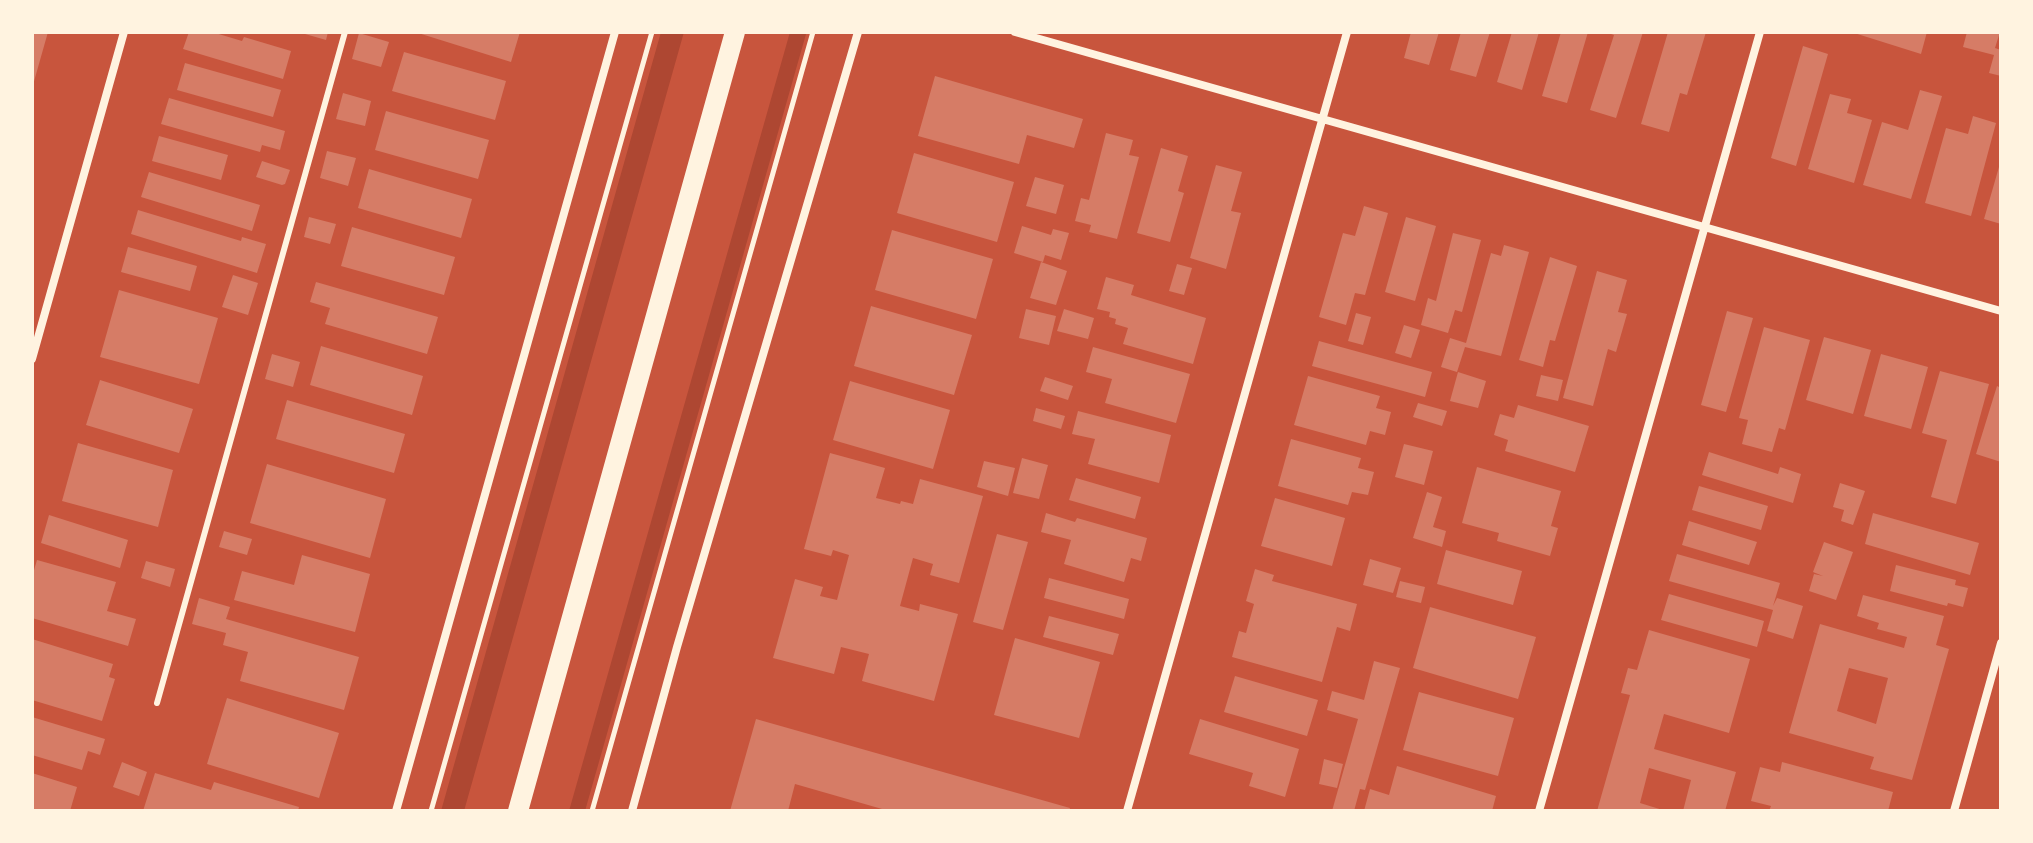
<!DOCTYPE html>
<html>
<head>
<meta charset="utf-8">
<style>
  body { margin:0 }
  #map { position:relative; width:2033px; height:843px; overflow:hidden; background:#c8553d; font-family:"Archivo Narrow",sans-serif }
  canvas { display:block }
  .frame { position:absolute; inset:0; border:34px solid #fff3e0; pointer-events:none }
</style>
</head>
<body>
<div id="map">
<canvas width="2033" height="843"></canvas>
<div class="frame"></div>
</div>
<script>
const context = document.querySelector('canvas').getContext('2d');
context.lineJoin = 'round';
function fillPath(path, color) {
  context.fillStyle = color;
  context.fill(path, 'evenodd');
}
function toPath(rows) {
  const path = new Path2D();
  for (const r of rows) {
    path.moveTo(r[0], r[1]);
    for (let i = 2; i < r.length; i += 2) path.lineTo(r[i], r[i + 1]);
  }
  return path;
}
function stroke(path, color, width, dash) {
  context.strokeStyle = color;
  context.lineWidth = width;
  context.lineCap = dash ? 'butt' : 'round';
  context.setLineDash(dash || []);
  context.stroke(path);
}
const green = toPath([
  [661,32,684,32,464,811,441,811],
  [790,32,806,34,585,811,569,811]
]);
const building = toPath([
  [32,32,48,32,33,85,32,85],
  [189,32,212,32,242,41,244,37,291,51,283,79,183,49],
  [298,32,328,32,326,40],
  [415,32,520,32,511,62],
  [1411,32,1439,32,1429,65,1404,58],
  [1461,32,1490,32,1476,77,1450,70],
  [1512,32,1539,32,1522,90,1497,82],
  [1561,32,1588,32,1567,103,1542,96],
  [1605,32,1643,32,1616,118,1590,110,1614,35],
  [1668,32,1706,32,1687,95,1680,93,1669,132,1641,124],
  [1851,32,1927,32,1921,54],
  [1967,32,2000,32,1995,48,2001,50,2001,76,1989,73,1994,55,1963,47],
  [359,33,389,42,381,67,352,59],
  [1803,46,1828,54,1796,166,1771,158],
  [404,52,506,81,495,120,392,91],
  [185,63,281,90,273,117,177,90],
  [935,76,1083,119,1074,148,1027,135,1019,164,918,136],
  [1920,90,1942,96,1911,199,1863,185,1882,122,1908,130],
  [343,93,371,101,365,126,336,119],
  [1830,94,1851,99,1847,113,1872,120,1854,183,1808,169],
  [169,98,285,131,280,150,262,145,260,152,161,124],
  [386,111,489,140,478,179,375,150],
  [1973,116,1996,123,1971,216,1925,203,1946,128,1968,134],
  [1106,133,1133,140,1129,155,1139,157,1117,239,1089,232,1091,225,1075,221,1081,198,1089,200],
  [159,136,228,155,221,180,152,161],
  [1161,148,1188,156,1178,191,1184,193,1170,242,1137,233],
  [327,151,356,158,348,186,320,178],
  [914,153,1014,182,997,242,897,213],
  [2001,160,2001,224,1984,219],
  [262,161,290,170,285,184,282,185,256,177],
  [1216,165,1242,172,1231,211,1241,213,1226,269,1190,258],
  [369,169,472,199,461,238,358,208],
  [149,172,260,205,252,231,141,197],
  [1035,177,1064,185,1056,214,1026,206],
  [1364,206,1388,213,1365,295,1355,293,1346,325,1319,317,1343,233,1355,236],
  [138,210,241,241,242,237,266,244,257,273,131,234],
  [309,217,336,224,330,244,304,237],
  [1406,217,1436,226,1415,301,1385,292],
  [1022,226,1051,235,1053,229,1069,233,1061,260,1045,255,1043,262,1014,253],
  [352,227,455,257,444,295,341,266],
  [892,230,993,259,976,319,875,290],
  [1453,233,1481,240,1462,312,1455,310,1448,333,1421,325,1428,298,1436,301],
  [1504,245,1529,252,1501,356,1465,347,1457,372,1441,367,1450,338,1466,343,1491,253,1501,256],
  [128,247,197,266,190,291,121,272],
  [1550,257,1577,266,1555,341,1550,340,1543,367,1519,360],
  [1041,262,1067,271,1056,305,1030,298],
  [1177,264,1192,268,1184,295,1169,291],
  [1597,271,1627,280,1618,312,1627,314,1616,352,1608,349,1593,406,1563,398],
  [233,275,258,283,248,315,222,307],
  [1106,277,1134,285,1131,295,1206,318,1193,364,1123,344,1128,328,1115,324,1116,319,1109,317,1110,312,1097,309],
  [316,282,438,317,427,354,325,324,330,308,310,302],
  [119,290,218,318,199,384,100,357],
  [871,306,972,335,954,395,854,366],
  [1026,309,1056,316,1049,345,1019,338],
  [1064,309,1094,318,1088,339,1057,331],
  [1727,311,1753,318,1726,412,1701,405],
  [1356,313,1371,317,1363,345,1348,341],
  [1404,325,1420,330,1411,358,1395,353],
  [1764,327,1810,340,1785,430,1779,428,1772,452,1742,444,1748,420,1739,418],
  [1824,337,1871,350,1853,414,1806,400],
  [1319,341,1432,372,1425,397,1312,366],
  [321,346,423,376,412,415,310,385],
  [1093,347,1190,374,1176,423,1105,403,1112,379,1086,372],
  [272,354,300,362,293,387,265,379],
  [1881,354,1928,367,1911,429,1864,416],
  [1940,371,1989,384,1956,504,1931,497,1947,440,1922,433],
  [1458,372,1486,381,1478,408,1450,401],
  [1541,375,1563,380,1558,401,1536,396],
  [1308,376,1380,396,1376,408,1391,412,1385,435,1370,431,1366,445,1294,425],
  [1045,377,1073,386,1068,400,1040,391],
  [100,380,193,409,179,453,86,425],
  [850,381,950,410,933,469,833,440],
  [1997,386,2001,388,2001,462,1976,454],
  [287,400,405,434,394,473,276,439],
  [1418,403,1447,411,1442,426,1413,417],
  [1518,405,1589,426,1575,472,1505,451,1508,440,1494,435,1497,424,1500,414,1514,418],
  [1036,408,1065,416,1061,429,1033,421],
  [1078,411,1171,435,1159,483,1088,464,1095,439,1072,434],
  [1291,439,1361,458,1358,468,1374,472,1368,495,1352,492,1348,505,1278,486],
  [78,443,173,470,158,527,62,501],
  [1404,444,1433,451,1424,485,1395,477],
  [1709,452,1778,474,1780,467,1801,474,1793,503,1702,475],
  [830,453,885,468,876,498,900,504,901,501,913,504,920,479,983,496,959,583,930,575,933,564,913,558,900,606,919,611,920,604,958,614,934,701,862,681,869,654,841,647,834,674,773,658,795,579,823,587,820,596,837,600,849,555,833,550,831,556,804,549],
  [1022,458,1048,465,1039,499,1013,493],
  [984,461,1015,468,1008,496,977,487],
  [267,464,386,499,370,558,250,523],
  [1477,467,1561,491,1551,526,1558,528,1550,556,1497,541,1499,533,1462,523],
  [1076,478,1141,497,1135,519,1069,500],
  [1840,483,1865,491,1853,525,1841,521,1844,510,1833,507],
  [1699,486,1768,506,1761,530,1692,510],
  [1427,492,1442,497,1433,527,1446,531,1442,547,1413,538],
  [1275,498,1345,518,1332,566,1261,546],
  [1046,513,1075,522,1077,518,1147,538,1141,561,1131,558,1124,582,1064,564,1071,540,1041,532],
  [1873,513,1979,543,1970,575,1865,544],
  [49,515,128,540,120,568,41,543],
  [1689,521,1757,542,1749,565,1682,545],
  [224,531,252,539,247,555,219,547],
  [997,534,1028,542,1003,630,973,622],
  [1824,542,1853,552,1836,600,1809,591,1814,574,1823,576,1813,572],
  [1446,550,1522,571,1513,605,1437,584],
  [1677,554,1780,583,1773,606,1777,598,1803,606,1793,639,1767,631,1773,610,1669,581],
  [302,555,370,574,355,632,234,600,242,571,294,585],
  [1370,559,1401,568,1393,593,1363,585],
  [37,560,116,582,107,611,136,619,128,646,32,618,32,577],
  [146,561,175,569,170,587,141,578],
  [1896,565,1956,580,1955,585,1968,588,1963,607,1948,603,1947,606,1890,591],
  [1255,569,1274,575,1272,581,1357,604,1350,631,1337,627,1322,682,1232,657,1239,631,1246,633,1254,604,1246,601],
  [1049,578,1129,599,1124,619,1044,598],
  [1400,581,1425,587,1421,603,1396,597],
  [1669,594,1764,621,1757,647,1661,620],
  [1863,595,1944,616,1936,645,1949,649,1912,780,1870,769,1874,757,1789,733,1820,624,1904,648,1907,637,1877,629,1879,623,1857,616],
  [1849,668,1888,678,1876,724,1837,711],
  [199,598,230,607,226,619,359,657,344,710,240,681,248,652,223,645,226,633,192,624],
  [1430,607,1536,637,1518,699,1413,668],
  [1049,616,1119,634,1113,655,1043,637],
  [1649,630,1750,659,1729,733,1664,714,1654,749,1736,772,1725,811,1683,811,1691,780,1649,768,1640,803,1666,811,1597,811,1630,695,1621,693,1628,668,1637,670],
  [1015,638,1100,662,1079,738,994,715],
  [32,639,113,664,109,677,115,679,102,721,32,700],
  [1374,661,1400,668,1365,790,1360,789,1354,811,1332,811,1358,719,1327,710,1332,691,1364,700],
  [1235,676,1318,700,1307,736,1224,712],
  [1419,692,1514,718,1498,776,1403,750],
  [227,698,339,733,319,798,207,764],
  [32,717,105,739,100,755,88,751,82,770,32,755],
  [756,719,1070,808,1069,811,889,811,795,784,788,811,730,811],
  [1200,719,1299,749,1285,797,1249,786,1253,773,1189,754],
  [1324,759,1343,764,1337,788,1319,784],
  [122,762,147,772,139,796,113,787],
  [1782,762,1893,792,1888,811,1769,811,1771,806,1751,801,1760,767,1780,772],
  [1397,766,1496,796,1492,811,1364,811,1370,789,1389,795],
  [32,773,77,787,70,811,32,811],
  [155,773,211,790,214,782,299,807,298,811,143,811]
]);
const path = toPath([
  [431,811,652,32],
  [592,811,813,32]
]);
const service = toPath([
  [157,703,345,32]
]);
const minor = toPath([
  [1015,32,2001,311],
  [32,359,124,32],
  [396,811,615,32],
  [632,811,677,647,858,32],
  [1127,811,1347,32],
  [1539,811,1760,32],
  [1954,811,2001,643]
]);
const primary = toPath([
  [518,811,735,32]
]);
fillPath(green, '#ae4732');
fillPath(building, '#d67c66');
stroke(path, '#fff3e0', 5);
stroke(service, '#fff3e0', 6);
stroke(minor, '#fff3e0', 8);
stroke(primary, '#fff3e0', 20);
</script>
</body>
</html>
